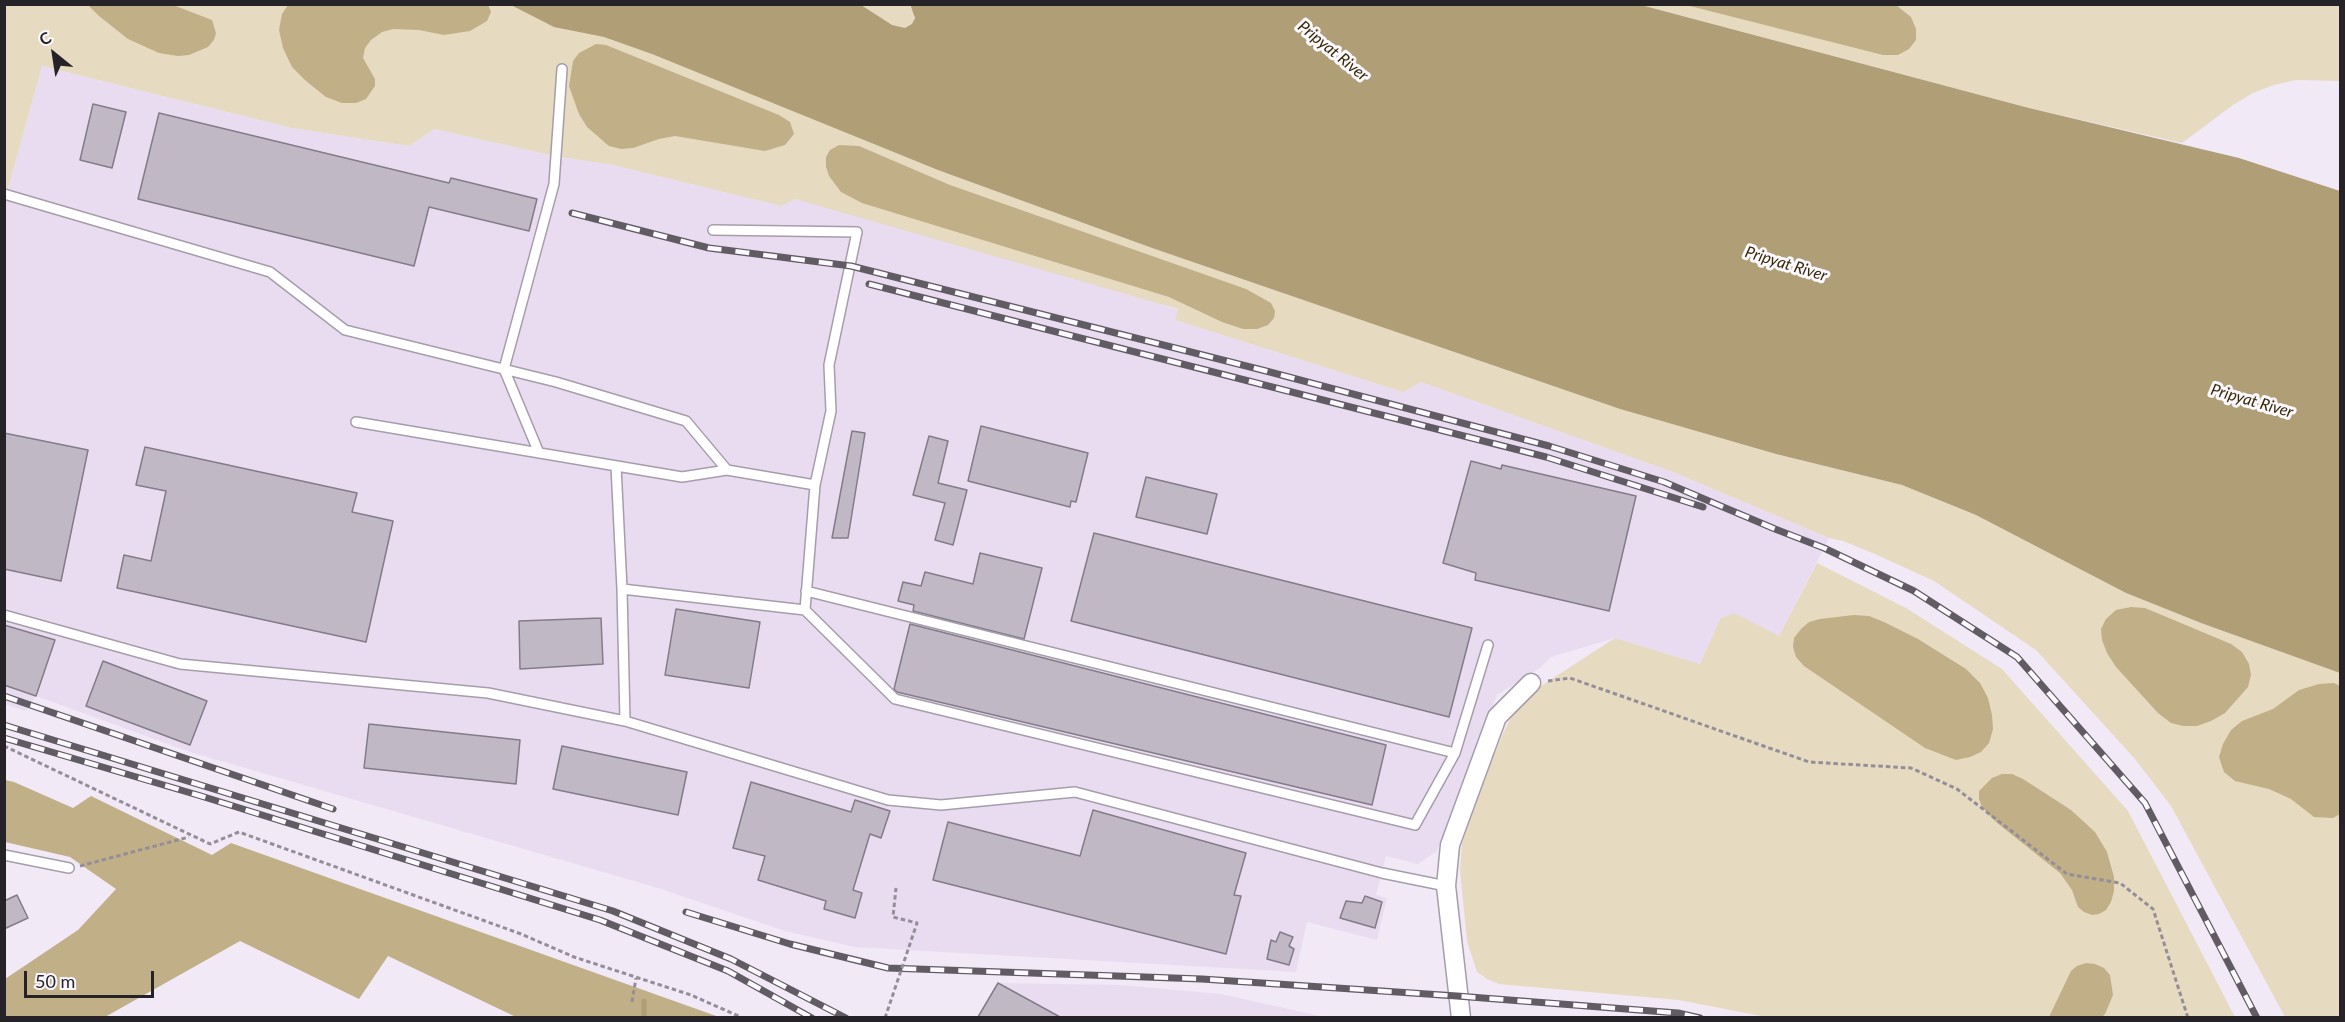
<!DOCTYPE html>
<html>
<head>
<meta charset="utf-8">
<style>
  body { margin:0 }
  #map { position:relative; width:2345px; height:1022px; overflow:hidden; background:#f2e9f7; font-family:Lato,sans-serif }
  canvas { display:block }
  .frame { position:absolute; inset:0; border:6px solid #262328; pointer-events:none }
  .north { position:absolute; left:24px; top:24px; width:60px; height:60px; -webkit-text-stroke:4px #fcf9fe; paint-order:stroke; rotate:330deg; font-size:16px; font-weight:700; line-height:24px; text-align:center; color:#262328 }
  .north::after { content:''; display:block; margin:auto; width:21px; height:27px; background:#262328; clip-path:polygon(50% 0,100% 100%,50% 72%,0 100%) }
  .scale { position:absolute; left:24px; top:971px; width:130px; height:27px; box-sizing:border-box; border:3px solid #262328; border-top:0; padding-left:8px; font-size:18px; line-height:21px; white-space:nowrap; color:#262328; -webkit-text-stroke:4px #fcf9fe; paint-order:stroke }
</style>
</head>
<body>
<div id="map">
<canvas width="2345" height="1022"></canvas>
<div class="frame"></div>
<div class="north">С</div>
<div class="scale">50 m</div>
</div>
<script>
const context = document.querySelector('canvas').getContext('2d');
context.lineJoin = 'round';
function fillPath(path, color) {
  context.fillStyle = color;
  context.fill(path, 'evenodd');
}
function toPath(rows) {
  const path = new Path2D();
  for (const r of rows) {
    path.moveTo(r[0], r[1]);
    for (let i = 2; i < r.length; i += 2) path.lineTo(r[i], r[i + 1]);
  }
  return path;
}
function stroke(path, color, width, dash) {
  context.strokeStyle = color;
  context.lineWidth = width;
  context.lineCap = dash ? 'butt' : 'round';
  context.setLineDash(dash || []);
  context.stroke(path);
}
function write(font, color, halo, rows, align = 'center') {
  context.font = font + ' Lato,sans-serif';
  context.lineWidth = 6;
  context.setLineDash([]);
  context.textBaseline = 'middle';
  context.strokeStyle = halo;
  context.fillStyle = color;
  for (const [text, x, y, turn = 0] of rows) {
    context.save();
    context.translate(x, y);
    context.rotate((+turn || 0) * Math.PI / 180);
    context.textAlign = isNaN(turn) ? turn : align;
    if (halo) context.strokeText(text, 0, 0);
    context.fillText(text, 0, 0);
    context.restore();
  }
}
const built = toPath([
  [42,66,292,128,409,146,434,129,555,156,613,165,781,206,795,199,1056,268,1178,310,1175,320,1403,392,1421,382,1673,472,1829,538,1779,636,1720,619,1700,664,1615,638,1551,657,1540,668,1497,695,1437,851,1418,864,1386,856,1376,895,1387,898,1377,940,1307,922,1296,972,854,947,785,931,658,888,190,752,36,696,25,711,5,704,5,199],
  [998,983,1123,985,1221,994,1325,1017,978,1018]
]);
const green = toPath([
  [5,5,909,5,914,13,914,21,1155,249,1620,409,1776,454,1902,485,1976,515,2126,593,2201,623,2340,673,2340,1017,2285,1017,2171,806,2135,759,2036,650,1934,581,1875,554,1843,541,1829,538,1673,472,1421,382,1403,392,1175,320,1178,309,795,199,781,206,613,165,555,156,434,129,409,146,292,128,42,66,5,199],
  [1641,5,2340,5,2340,81,2296,80,2274,85,2253,93,2233,105,2182,143,2029,108],
  [1817,563,1906,608,2002,669,2128,811,2235,1017,1766,1017,1679,1000,1499,984,1487,979,1477,972,1467,941,1460,870,1462,844,1476,798,1504,731,1513,714,1528,697,1541,686,1615,638,1700,664,1720,619,1734,613,1779,636]
]);
const forest = toPath([
  [488,4,491,12,487,21,470,31,444,35,419,30,393,29,382,32,371,40,365,48,363,58,375,79,375,86,366,99,356,103,342,103,326,97,306,81,292,67,283,48,279,30,282,14,288,5],
  [88,5,173,5,212,20,216,33,214,40,208,47,189,55,178,56,159,53,128,39,99,16],
  [1686,5,1896,5,1911,17,1916,29,1916,40,1909,49,1898,55,1883,55],
  [596,44,606,45,779,115,790,122,794,134,785,145,765,151,675,136,659,139,633,148,621,149,609,146,587,127,579,114,569,86,573,61,579,53],
  [839,145,859,146,950,185,1246,289,1271,303,1275,311,1274,318,1268,325,1257,329,1243,329,1222,322,1169,297,862,203,841,192,829,176,826,167,826,157,830,150],
  [2131,607,2145,608,2231,644,2242,652,2249,664,2251,675,2248,687,2225,713,2211,721,2197,726,2183,726,2171,723,2158,713,2116,667,2107,653,2102,640,2101,629,2106,619,2116,610],
  [1854,615,1869,616,1884,622,1918,639,1966,669,1980,683,1988,698,1992,715,1993,729,1989,743,1981,752,1970,757,1956,760,1925,748,1804,666,1796,657,1793,647,1794,638,1801,629,1809,622,1820,619],
  [2334,683,2340,686,2340,814,2333,818,2314,817,2291,799,2269,789,2235,781,2224,772,2219,757,2223,744,2231,730,2242,721,2273,709,2299,690,2319,684],
  [2002,774,2012,774,2023,779,2071,810,2095,832,2107,852,2114,877,2114,891,2111,902,2106,910,2099,914,2092,915,2084,912,2078,907,2072,890,2060,873,1996,822,1982,807,1979,799,1979,791,1992,778],
  [5,780,14,782,73,808,91,796,212,855,231,843,719,1017,516,1017,388,956,359,999,240,941,105,1017,5,1017,5,979,78,930,116,889,70,857,5,842],
  [2086,963,2095,964,2104,968,2110,975,2113,995,2105,1014,2102,1017,2049,1017,2071,971,2077,966]
]);
const water = toPath([
  [910,4,1641,5,2029,108,2239,158,2340,191,2340,673,2201,623,2126,593,1976,515,1902,485,1776,454,1620,409,1155,249,938,170,652,54,604,37,554,27,511,5,861,5,892,25,905,28,912,24,915,18]
]);
const stream = toPath([
  [644,1001,644,1018]
]);
const building = toPath([
  [93,104,126,112,112,168,80,160,93,104],
  [159,113,449,183,451,178,537,199,529,231,429,207,414,266,138,199,159,113],
  [981,426,1088,453,1076,502,1071,501,1070,507,968,481,981,426],
  [852,431,865,433,848,538,832,538,852,431],
  [4,433,88,450,61,581,4,569,4,433],
  [929,436,948,441,938,483,967,490,953,545,935,540,945,503,913,495,929,436],
  [145,447,357,493,352,512,393,521,366,642,117,588,124,555,151,561,166,491,136,485,145,447],
  [1471,461,1501,469,1502,465,1636,496,1609,611,1475,580,1476,573,1443,563,1471,461],
  [1146,477,1217,494,1207,534,1136,517,1146,477],
  [1094,533,1472,628,1449,717,1071,621,1094,533],
  [980,553,1042,568,1024,639,913,611,914,605,898,601,903,582,921,586,925,572,973,584,980,553],
  [676,609,760,622,749,688,665,675,676,609],
  [601,618,603,664,520,669,519,621,601,618],
  [910,624,1386,745,1372,805,897,692,894,689,910,624],
  [4,625,55,640,36,696,4,685,4,625],
  [103,661,207,701,190,745,86,706,103,661],
  [369,724,520,740,516,784,364,768,369,724],
  [562,746,687,772,678,815,553,789,562,746],
  [751,782,851,812,855,800,890,811,881,838,870,834,853,890,862,893,855,918,824,909,826,901,758,880,765,856,733,848,751,782],
  [1093,810,1246,853,1234,895,1241,896,1226,954,933,880,948,822,1080,856,1093,810],
  [17,895,28,918,4,929,4,901,17,895],
  [1365,896,1382,902,1375,928,1340,918,1346,901,1362,903,1365,896],
  [1280,932,1293,937,1289,946,1294,949,1289,965,1267,959,1271,940,1276,942,1280,932],
  [998,983,1060,1017,978,1017,998,983]
]);
const path = toPath([
  [1548,681,1570,678,1809,762,1911,768,1957,789,2067,874,2120,883,2153,909,2188,1018],
  [4,746,210,844,239,832,521,934,574,957,691,995,743,1018],
  [80,866,189,837],
  [632,1002,636,978]
]);
const lane = toPath([
  [4,194,270,272,345,330,556,382,686,421,727,470,815,485,805,610],
  [713,230,857,232,829,365,831,411,815,485],
  [356,422,682,477,727,470],
  [539,453,504,369,554,184,562,69],
  [616,466,622,589,625,721],
  [622,589,805,610,895,699,1415,825,1455,753,1488,645],
  [806,591,1455,753],
  [4,615,180,664,488,693,625,721,888,800,941,805,1075,792,1382,873,1446,886],
  [4,855,69,868]
]);
const street = toPath([
  [1461,1018,1446,886,1450,845,1497,717,1531,683]
]);
const rail = toPath([
  [572,213,709,248,851,266,1266,371,1549,446,1664,482,1775,529,1824,548,1914,591,2017,657,2145,803,2257,1018],
  [869,284,1546,457,1703,507],
  [4,696,333,809],
  [4,725,613,911,731,959,846,1018],
  [4,738,201,796,600,920,728,971,812,1018],
  [686,912,790,944,888,968,1202,979,1457,996,1678,1013,1700,1018]
]);
const pathBridge = toPath([
  [885,1018,917,923,893,917,896,888]
]);
const waterNames = [
  ["Pripyat River",1333,51,39],
  ["Pripyat River",1786,264,17],
  ["Pripyat River",2252,401,16]
];
fillPath(built, '#e9dcf1');
fillPath(green, '#e6dac0');
fillPath(forest, '#c1af87');
fillPath(water, '#b09e77');
stroke(stream, '#b09e77', 5);
fillPath(building, '#c0b8c5');
stroke(building, '#837c88', 1.5);
stroke(lane, '#a69dab', 12);
stroke(street, '#a69dab', 21);
stroke(path, '#948e98', 3, [4.5, 3]);
stroke(lane, '#fff', 9);
stroke(street, '#fff', 18);
stroke(rail, '#615c64', 7);
stroke(rail, '#fcf9fe', 4.5, [14]);
stroke(pathBridge, '#948e98', 3, [4.5, 3]);
write('italic 16px', '#352705', '#fcf9fe', waterNames);
</script>
</body>
</html>
